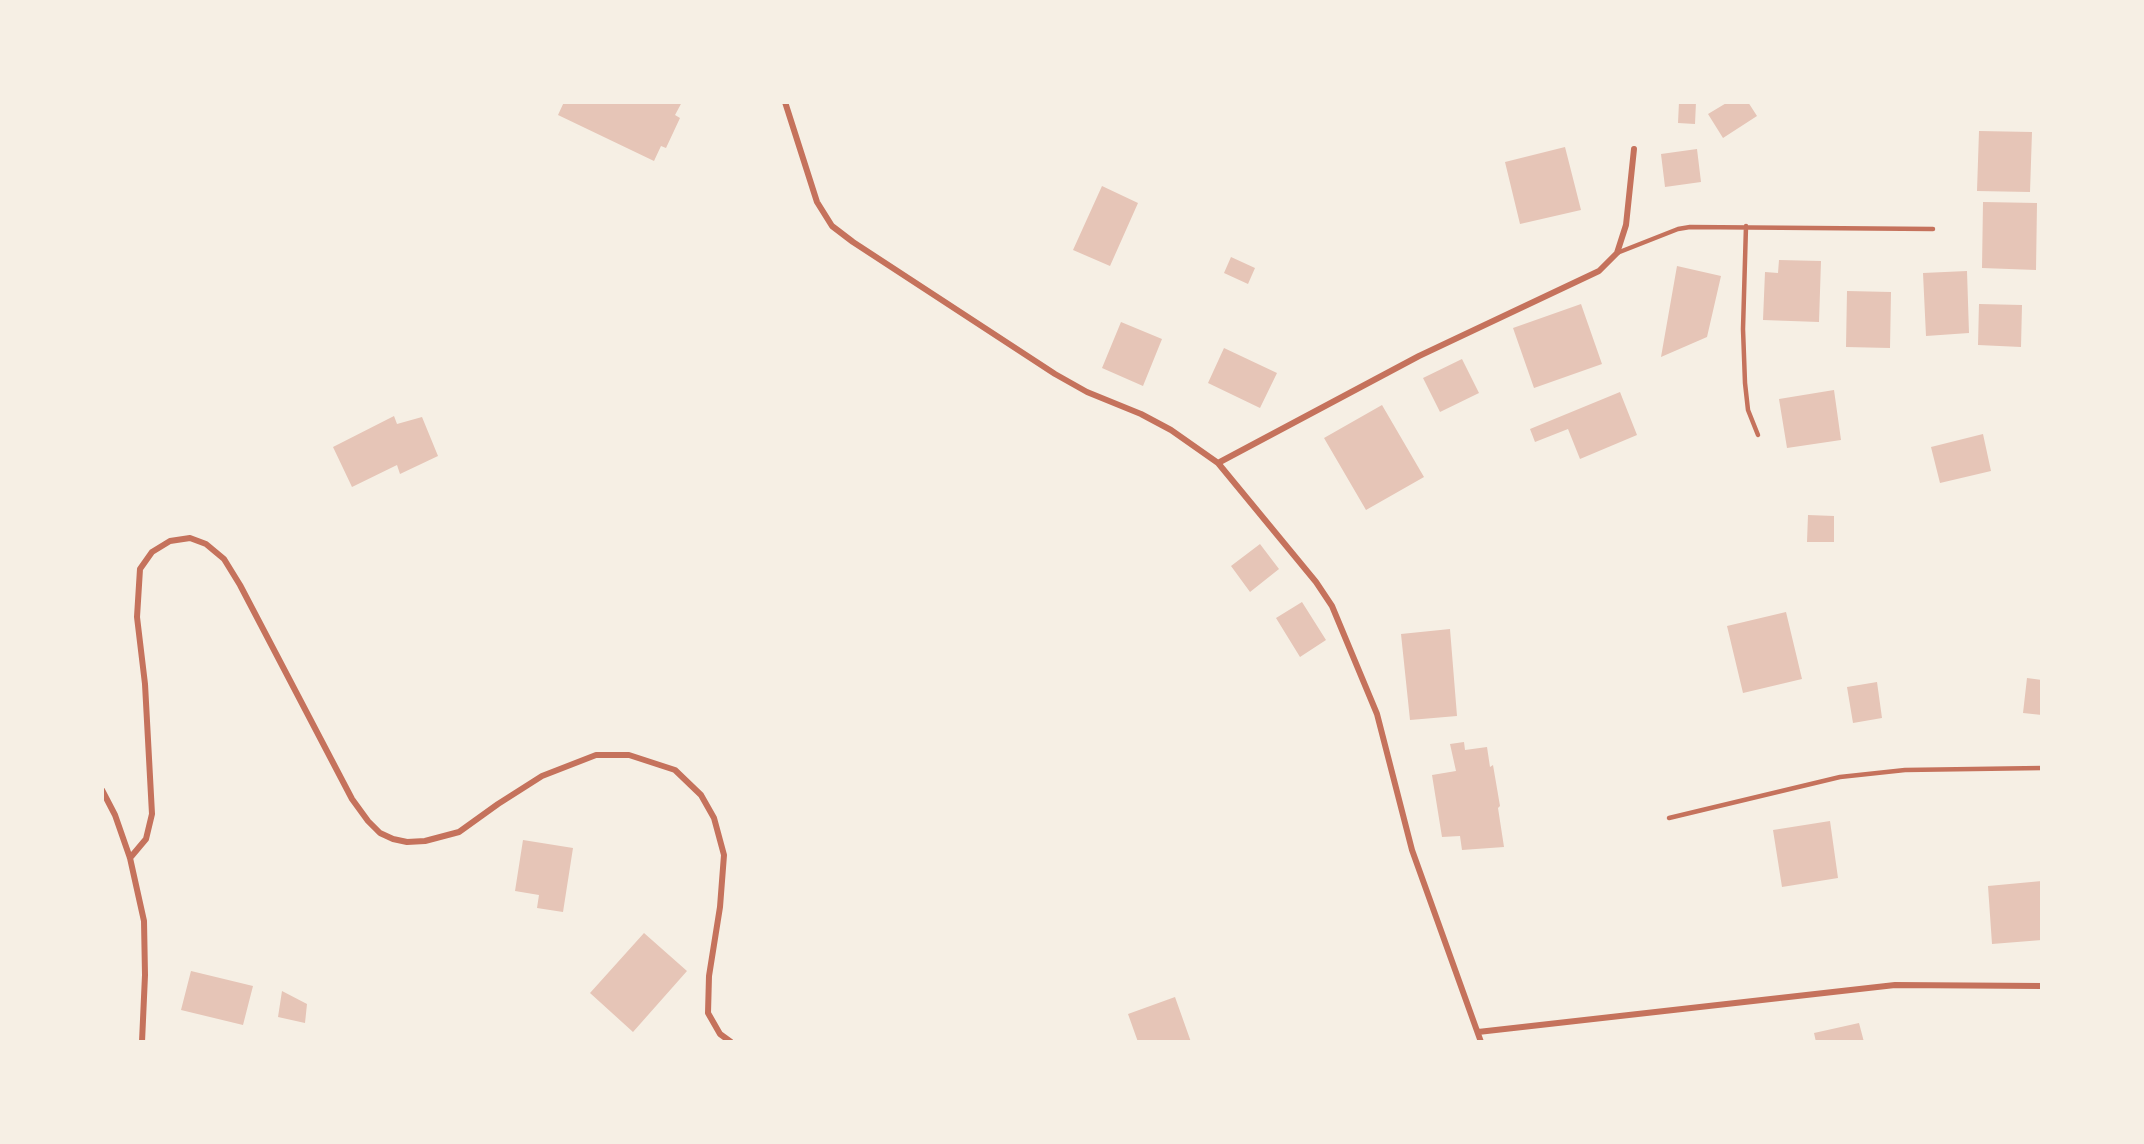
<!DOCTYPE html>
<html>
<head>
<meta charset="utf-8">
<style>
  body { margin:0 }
  #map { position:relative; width:2144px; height:1144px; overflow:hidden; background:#f6efe4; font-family:Cabin,sans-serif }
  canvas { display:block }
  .frame { position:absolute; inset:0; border:104px solid #f6efe4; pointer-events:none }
</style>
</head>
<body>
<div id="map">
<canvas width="2144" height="1144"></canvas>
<div class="frame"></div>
</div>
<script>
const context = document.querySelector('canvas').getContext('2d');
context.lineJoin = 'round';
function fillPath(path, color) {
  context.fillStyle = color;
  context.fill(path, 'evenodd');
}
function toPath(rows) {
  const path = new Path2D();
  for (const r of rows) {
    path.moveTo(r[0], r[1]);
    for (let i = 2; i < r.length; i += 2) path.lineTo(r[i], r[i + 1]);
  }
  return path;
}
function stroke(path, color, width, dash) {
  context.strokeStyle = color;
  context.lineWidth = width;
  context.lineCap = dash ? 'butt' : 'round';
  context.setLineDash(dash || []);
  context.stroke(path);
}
const building = toPath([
  [564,102,682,102,675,115,680,118,666,148,661,146,654,161,558,115],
  [1679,102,1696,102,1695,124,1678,123],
  [1728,102,1748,102,1757,116,1723,138,1708,114],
  [1979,131,2032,132,2030,192,1977,191],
  [1565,147,1581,210,1520,224,1505,162],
  [1697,149,1701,182,1665,187,1661,154],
  [1102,186,1138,203,1110,266,1073,250],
  [1983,202,2037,203,2036,270,1982,268],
  [1231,257,1255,268,1248,284,1224,273],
  [1779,260,1821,261,1819,322,1763,320,1765,272,1778,273],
  [1677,266,1721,276,1707,337,1661,357],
  [1967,271,1969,333,1926,336,1923,273],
  [1847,291,1891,292,1890,348,1846,347],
  [1581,304,1602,364,1534,388,1513,328],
  [1979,304,2022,305,2021,347,1978,345],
  [1121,322,1162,339,1143,386,1102,368],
  [1224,348,1277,373,1260,408,1208,383],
  [1462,359,1479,393,1440,412,1423,378],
  [1834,390,1841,440,1787,448,1779,399],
  [1620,392,1637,435,1580,459,1568,429,1535,442,1530,429],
  [1382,405,1424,477,1366,510,1324,438],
  [394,416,397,424,422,417,438,456,400,474,397,465,352,487,333,447],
  [1983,434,1991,471,1940,483,1931,447],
  [1808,515,1834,516,1834,542,1807,542],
  [1260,544,1279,569,1250,592,1231,566],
  [1302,602,1326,640,1300,657,1276,618],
  [1786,612,1802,679,1743,693,1727,626],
  [1450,629,1457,716,1410,720,1401,634],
  [2027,678,2042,680,2042,715,2023,713],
  [1877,682,1882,718,1853,723,1847,687],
  [1464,742,1465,750,1487,747,1490,767,1493,765,1500,806,1498,808,1504,847,1462,850,1460,836,1442,837,1432,775,1456,771,1450,744],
  [1830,821,1838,878,1782,887,1773,830],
  [523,840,573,848,563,912,537,908,539,895,515,891],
  [2042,881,2042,940,1992,944,1988,886],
  [644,933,687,971,633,1032,590,993],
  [191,971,253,986,243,1025,181,1010],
  [282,991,307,1004,305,1023,278,1017],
  [1175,997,1191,1042,1138,1042,1128,1014],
  [1859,1023,1864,1042,1816,1042,1814,1033]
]);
const service = toPath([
  [1746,226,1743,329,1745,383,1748,410,1758,435],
  [1617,253,1678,229,1690,227,1933,229],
  [1669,818,1840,777,1905,770,2042,768]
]);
const minor = toPath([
  [785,102,817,202,832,226,853,242,1055,374,1087,392,1141,414,1171,430,1218,463,1316,582,1332,606,1377,714,1412,850,1481,1042],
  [1218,463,1419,356,1599,271,1617,253,1626,225,1634,149],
  [102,790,115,815,130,858,144,921,145,975,142,1042],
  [130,858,146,839,152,814,145,684,137,617,140,569,152,552,170,541,190,538,206,544,224,559,240,585,352,799,368,821,380,833,393,839,407,842,425,841,459,832,498,804,542,776,596,755,629,755,675,770,701,795,714,818,724,855,720,907,709,976,708,1013,720,1034,731,1042],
  [1478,1032,1895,985,2042,986]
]);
fillPath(building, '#e6c5b7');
stroke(service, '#c5725c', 4.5);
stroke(minor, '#c5725c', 6);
</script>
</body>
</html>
